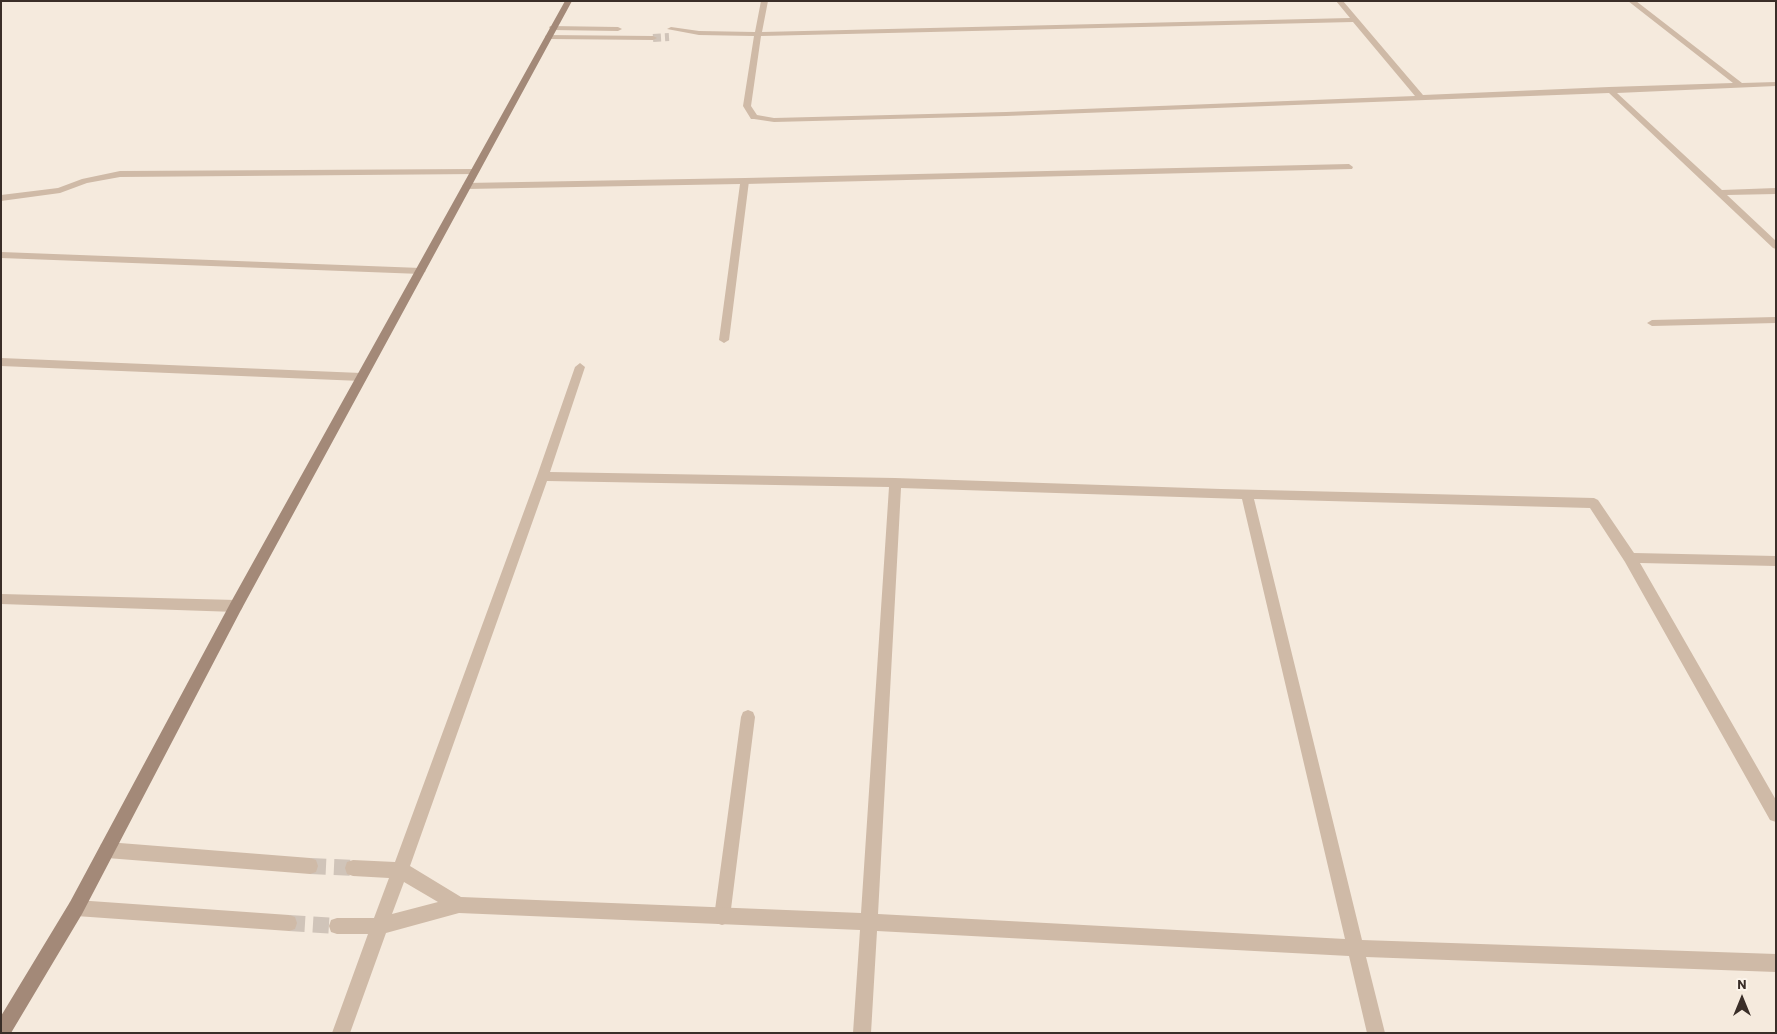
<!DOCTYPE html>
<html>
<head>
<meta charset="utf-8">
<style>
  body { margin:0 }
  #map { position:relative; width:1777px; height:1034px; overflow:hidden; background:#f5eadd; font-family:Barlow,sans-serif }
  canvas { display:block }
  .frame { position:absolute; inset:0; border:2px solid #3a2e28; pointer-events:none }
  .north { position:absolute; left:1717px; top:974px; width:50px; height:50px; -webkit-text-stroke:4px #fcf4ea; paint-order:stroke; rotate:0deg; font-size:14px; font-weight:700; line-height:20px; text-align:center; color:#3a2e28 }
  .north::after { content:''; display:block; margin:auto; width:18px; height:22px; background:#3a2e28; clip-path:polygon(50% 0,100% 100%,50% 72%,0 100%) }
</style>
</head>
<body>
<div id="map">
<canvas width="1777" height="1034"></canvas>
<div class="frame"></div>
<div class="north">N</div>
</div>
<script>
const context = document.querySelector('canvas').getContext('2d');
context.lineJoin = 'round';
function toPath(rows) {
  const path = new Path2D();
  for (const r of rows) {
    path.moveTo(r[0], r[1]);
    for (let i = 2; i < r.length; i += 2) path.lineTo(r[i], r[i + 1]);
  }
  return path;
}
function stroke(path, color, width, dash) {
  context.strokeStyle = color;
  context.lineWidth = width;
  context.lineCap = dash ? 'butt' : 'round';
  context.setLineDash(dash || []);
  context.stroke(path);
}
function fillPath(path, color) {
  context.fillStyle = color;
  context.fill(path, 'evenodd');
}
const streetTunnelFar1 = toPath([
  [653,38,669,37]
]);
const streetTunnel = toPath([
  [310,866,353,868],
  [289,923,337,926]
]);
const lane = toPath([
  [1349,164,1353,167,1352,169,745,184,741,181,745,178,1349,164],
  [748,710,753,712,755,717,730,917,728,923,722,925,716,923,714,917,741,717,743,712,748,710]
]);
const street = toPath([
  [761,1,768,1,762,32,1350,18,1336,1,1343,1,1423,95,1609,87,1733,83,1628,1,1636,1,1742,83,1776,82,1776,86,1617,93,1722,190,1776,188,1776,194,1727,195,1776,241,1776,249,1773,248,1609,93,1006,116,774,122,754,119,751,119,743,106,754,36,699,35,667,29,671,27,699,31,755,32,761,1],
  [1353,22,1415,96,1006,112,774,118,757,115,751,106,761,36,1353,22],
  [550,26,618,27,622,29,618,31,553,30,549,28,550,26],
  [546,35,653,36,657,38,653,40,549,39,545,37,546,35],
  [474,169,477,170,477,174,120,177,87,183,60,193,1,201,1,195,58,188,82,179,120,171,474,169],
  [745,178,749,181,729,340,724,343,719,340,740,184,466,189,462,186,466,183,745,178],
  [1,252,421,268,426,271,421,274,1,258,1,252],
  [1776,317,1776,323,1652,326,1647,323,1652,320,1776,317],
  [1,358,361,373,367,377,361,381,1,366,1,358],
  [580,363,585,367,550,472,895,478,1221,489,1594,498,1598,500,1634,553,1776,556,1776,566,1640,563,1776,800,1776,822,1770,820,1625,562,1590,508,1254,499,1362,940,1776,954,1776,972,1366,957,1385,1033,1367,1033,1349,956,877,931,871,1033,853,1033,860,930,459,913,386,933,350,1033,332,1033,368,934,337,934,331,932,329,926,331,920,337,918,374,918,389,878,353,876,347,874,345,868,347,862,353,860,395,862,537,476,575,367,580,363],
  [547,481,889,487,861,913,461,897,410,866,547,481],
  [901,488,1242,499,1345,939,878,914,901,488],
  [404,882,438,902,392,914,404,882],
  [1,594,236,600,241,602,243,606,241,610,236,612,1,604,1,594],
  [107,842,310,858,316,860,318,866,316,872,310,874,107,858,101,856,99,850,101,844,107,842],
  [76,900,289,915,295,917,297,923,295,929,289,931,76,916,70,914,68,908,70,902,76,900]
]);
const secondary = toPath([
  [565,1,572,1,241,610,82,914,11,1033,1,1033,1,1016,70,902,231,602,565,1]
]);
stroke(streetTunnelFar1, '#d0c4b9', 8, [8, 4]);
stroke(streetTunnel, '#d0c4b9', 16, [16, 8]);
fillPath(lane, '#cfbaa7');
fillPath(street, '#cfbaa7');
fillPath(secondary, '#a38978');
</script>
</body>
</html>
